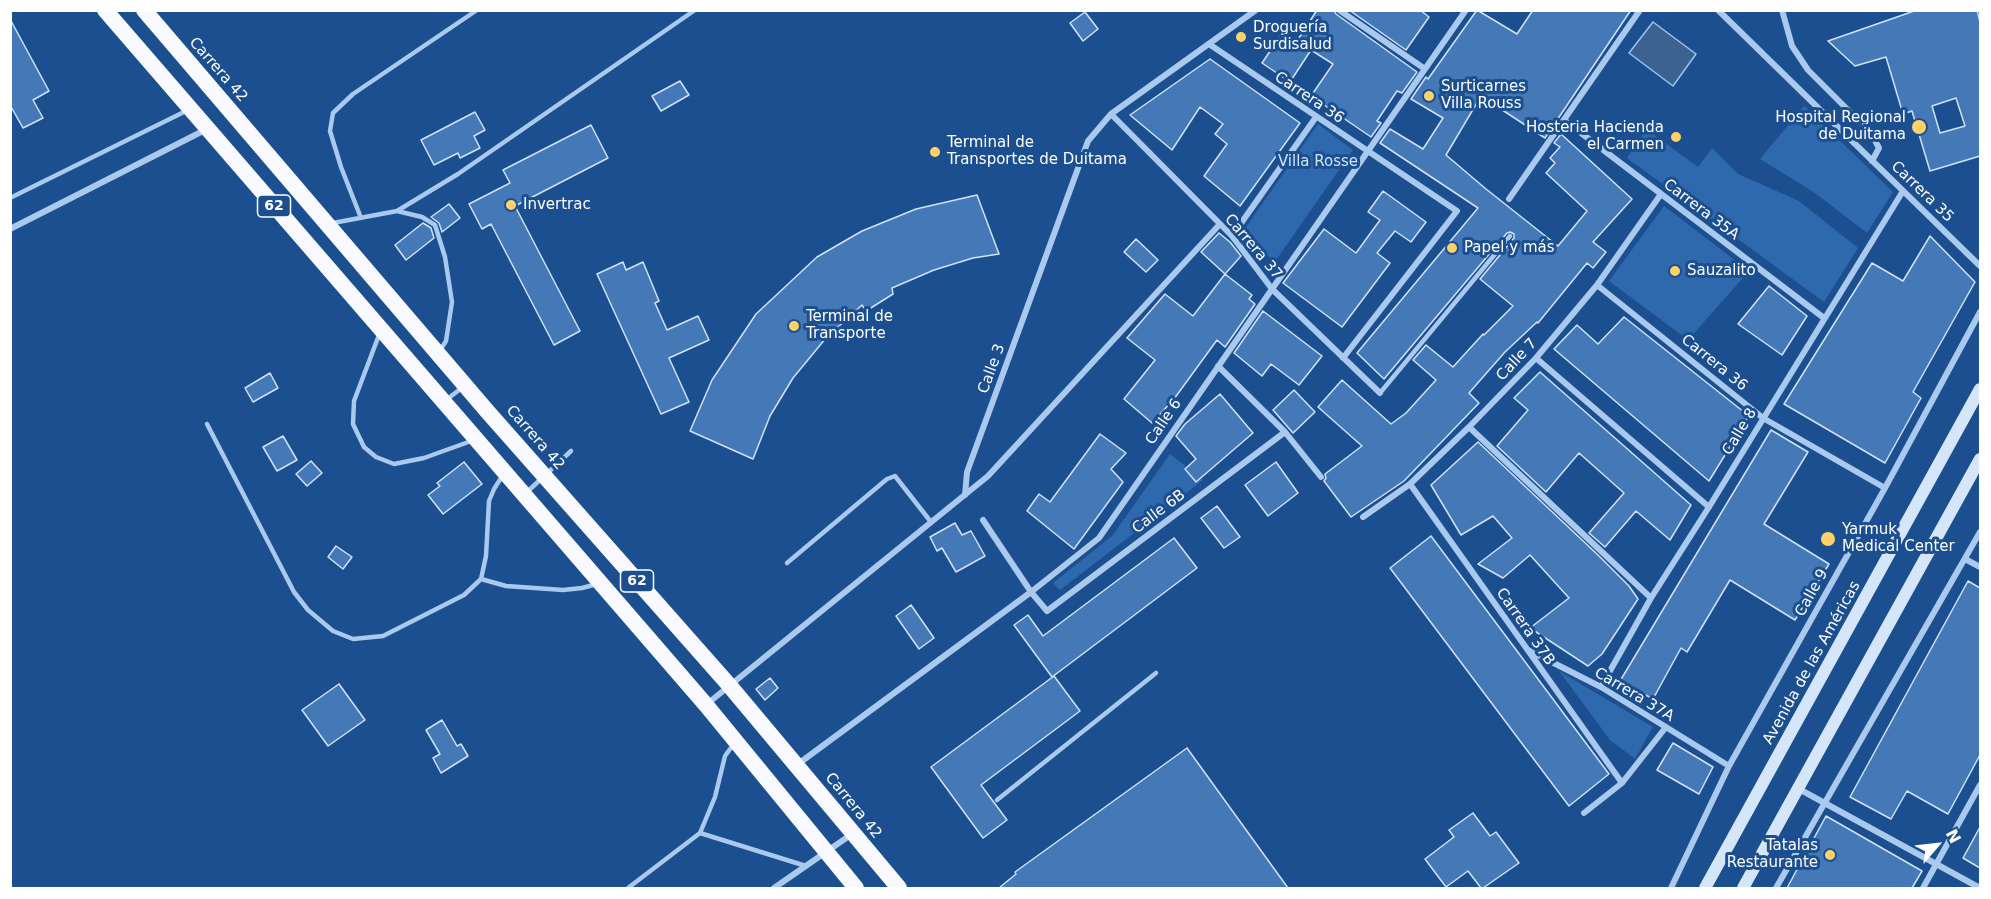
<!DOCTYPE html>
<html>
<head>
<meta charset="utf-8">
<style>
  body { margin:0 }
  #map { position:relative; width:1991px; height:899px; overflow:hidden; background:#1b4f8f; font-family:"DejaVu Sans",sans-serif }
  canvas { display:block }
  .frame { position:absolute; inset:0; border:12px solid #fff; pointer-events:none }
  .north { position:absolute; left:1907px; top:815px; width:60px; height:60px; -webkit-text-stroke:4px #1b4f8f; paint-order:stroke; rotate:62deg; font-size:16px; font-weight:700; line-height:24px; text-align:center; color:#fff }
  .north::after { content:''; display:block; margin:auto; width:21px; height:27px; background:#fff; clip-path:polygon(50% 0,100% 100%,50% 72%,0 100%) }
</style>
</head>
<body>
<div id="map">
<canvas width="1991" height="899"></canvas>
<div class="frame"></div>
<div class="north">N</div>
</div>
<script>
const context = document.querySelector('canvas').getContext('2d');
context.lineJoin = 'round';
function fillPath(path, color) {
  context.fillStyle = color;
  context.fill(path, 'evenodd');
}
function toPath(rows) {
  const path = new Path2D();
  for (const r of rows) {
    path.moveTo(r[0], r[1]);
    for (let i = 2; i < r.length; i += 2) path.lineTo(r[i], r[i + 1]);
  }
  return path;
}
function stroke(path, color, width, dash) {
  context.strokeStyle = color;
  context.lineWidth = width;
  context.lineCap = dash ? 'butt' : 'round';
  context.setLineDash(dash || []);
  context.stroke(path);
}
function write(font, color, halo, rows, align = 'center') {
  context.font = font + ' "DejaVu Sans",sans-serif';
  context.lineWidth = 6;
  context.setLineDash([]);
  context.textBaseline = 'middle';
  context.strokeStyle = halo;
  context.fillStyle = color;
  for (const [text, x, y, turn = 0] of rows) {
    context.save();
    context.translate(x, y);
    context.rotate((+turn || 0) * Math.PI / 180);
    context.textAlign = isNaN(turn) ? turn : align;
    if (halo) context.strokeText(text, 0, 0);
    context.fillText(text, 0, 0);
    context.restore();
  }
}
const green = toPath([
  [1804,106,1893,192,1867,233,1815,193,1760,159],
  [1318,124,1353,150,1274,263,1246,227],
  [1646,129,1698,167,1712,148,1738,174,1799,201,1858,248,1824,302,1627,158],
  [1664,206,1749,271,1688,340,1609,281],
  [1170,454,1203,480,1060,590,1053,583,1112,536],
  [1559,671,1653,727,1635,759,1610,740]
]);
const water = toPath([
  [1653,22,1696,54,1673,86,1629,53,1653,22]
]);
const building = toPath([
  [1317,10,1334,10,1336,14,1417,72,1402,93,1397,91,1377,121,1381,123,1371,137,1311,96,1333,64,1311,50,1290,82,1262,63,1283,32,1297,41,1317,10],
  [1349,10,1420,10,1429,17,1406,50,1349,10],
  [1477,10,1517,34,1533,10,1631,10,1545,138,1481,96,1446,155,1486,189,1558,246,1587,211,1546,173,1555,163,1550,158,1560,147,1554,143,1561,134,1632,199,1593,242,1606,252,1593,268,1587,263,1538,323,1537,322,1505,352,1469,393,1479,403,1404,481,1351,517,1324,481,1326,478,1325,474,1362,446,1318,407,1342,380,1391,424,1406,413,1436,380,1413,360,1426,345,1453,367,1483,334,1484,335,1513,306,1480,279,1514,238,1514,234,1510,232,1507,233,1384,379,1357,353,1478,208,1380,143,1390,129,1423,149,1443,118,1411,99,1426,77,1428,79,1477,10],
  [1917,10,1977,10,1980,22,1980,156,1930,171,1912,111,1903,114,1886,57,1855,66,1828,41,1917,10],
  [1956,98,1965,126,1940,133,1932,106,1956,98],
  [1085,12,1098,29,1083,41,1070,23,1085,12],
  [10,19,49,91,33,100,43,118,23,128,10,105,10,19],
  [1210,59,1300,123,1240,206,1204,176,1227,144,1215,134,1223,124,1200,107,1172,150,1130,115,1210,59],
  [680,81,689,95,661,111,652,96,680,81],
  [475,112,485,130,474,136,480,148,460,158,458,153,434,165,421,140,475,112],
  [591,125,608,158,515,206,580,331,554,345,491,224,482,229,469,204,510,183,503,170,591,125],
  [1383,191,1426,222,1411,242,1395,231,1377,253,1390,263,1342,327,1283,283,1324,229,1356,253,1380,220,1368,212,1383,191],
  [977,195,999,254,973,258,934,270,892,288,893,294,866,311,862,305,826,338,793,378,770,416,753,459,690,431,712,380,756,314,817,257,862,231,916,209,977,195],
  [449,204,460,218,442,232,439,223,431,217,449,204],
  [423,223,431,228,434,238,406,260,395,245,423,223],
  [1219,233,1230,242,1241,256,1225,274,1201,252,1219,233],
  [1930,236,1975,282,1913,392,1921,398,1885,463,1784,404,1872,263,1903,281,1930,236],
  [1136,239,1158,260,1146,272,1124,252,1136,239],
  [623,262,626,270,643,262,659,301,655,303,667,330,698,316,709,340,669,358,689,402,661,414,597,274,623,262],
  [1225,274,1252,295,1249,299,1255,304,1225,347,1217,340,1174,399,1152,423,1124,399,1155,360,1127,338,1165,294,1193,316,1225,274],
  [1769,286,1807,316,1782,355,1738,324,1769,286],
  [1263,311,1322,356,1299,385,1271,364,1262,376,1234,353,1263,311],
  [1624,317,1749,416,1709,481,1554,349,1577,325,1598,344,1624,317],
  [1540,372,1691,505,1670,540,1636,511,1605,547,1589,533,1624,493,1579,453,1546,492,1497,446,1528,410,1514,398,1540,372],
  [270,373,278,388,253,402,245,388,270,373],
  [1294,390,1315,412,1293,433,1273,410,1294,390],
  [1220,394,1253,433,1196,482,1185,469,1196,459,1176,436,1185,424,1220,394],
  [1771,430,1808,452,1764,524,1829,564,1795,620,1730,580,1687,652,1681,648,1653,699,1620,681,1771,430],
  [1100,434,1126,453,1111,469,1123,482,1074,549,1027,511,1039,494,1050,502,1100,434],
  [283,436,297,460,277,471,263,447,283,436],
  [1478,442,1598,555,1629,586,1638,599,1602,654,1588,666,1530,628,1569,598,1530,555,1503,578,1478,564,1512,538,1493,516,1461,535,1431,485,1478,442],
  [311,461,322,473,307,486,296,474,311,461],
  [464,462,482,484,443,514,428,495,440,486,437,483,464,462],
  [1276,462,1298,493,1268,516,1245,485,1276,462],
  [1217,506,1240,537,1224,548,1201,518,1217,506],
  [955,523,962,535,971,531,985,556,956,572,942,548,937,551,930,537,955,523],
  [1431,536,1609,774,1569,806,1390,568,1431,536],
  [1174,538,1197,568,1052,677,1014,625,1028,615,1043,636,1174,538],
  [336,546,352,557,343,569,328,557,336,546],
  [1968,581,1980,588,1980,755,1948,814,1907,791,1891,819,1850,797,1968,581],
  [911,605,934,638,919,649,896,616,911,605],
  [1054,676,1080,711,981,785,1007,820,983,838,931,767,1054,676],
  [770,678,778,688,765,700,756,689,770,678],
  [339,684,365,720,328,746,302,710,339,684],
  [442,720,457,746,461,744,468,756,441,773,433,758,440,754,426,730,442,720],
  [1673,743,1713,767,1699,794,1657,770,1673,743],
  [1187,748,1288,888,999,888,1016,874,1015,872,1187,748],
  [1473,813,1490,836,1496,832,1519,863,1483,888,1481,888,1468,871,1446,887,1425,859,1454,837,1449,830,1473,813],
  [1826,816,1922,871,1912,888,1787,888,1826,816],
  [1980,827,1980,868,1963,858,1980,827]
]);
const service = toPath([
  [10,198,188,110],
  [397,211,458,174,695,10],
  [361,218,341,167,330,131,333,113,353,94,477,10],
  [333,223,397,211,422,217,435,225,445,257,452,302,446,341,439,352],
  [379,335,354,401,353,424,364,447,376,457,394,464,424,458,474,440],
  [1380,393,1510,236],
  [446,400,463,387],
  [207,424,294,592,308,610,333,631,353,639,383,636,464,595,481,579,486,556,489,501,494,489,503,475],
  [527,492,571,451],
  [787,563,887,479,895,476,931,522],
  [481,579,506,586,563,590,582,588,597,584],
  [997,800,1156,673],
  [700,833,806,866],
  [628,888,700,833,715,797,725,756,733,745]
]);
const minor = toPath([
  [1339,10,1425,69],
  [1718,10,1980,266],
  [1782,10,1792,46,1808,70,1871,133,1879,148,1872,161],
  [1209,44,1457,211,1343,358],
  [1111,114,1232,236,1272,289,1380,393],
  [1564,120,1824,318],
  [1509,199,1640,10],
  [10,229,207,129],
  [1232,236,1316,117],
  [1597,285,1763,418,1885,488],
  [1536,358,1709,507],
  [1218,366,1285,432,1321,477],
  [1469,427,1651,598],
  [1410,484,1622,783],
  [965,495,967,472,1088,141,1111,114,1256,10],
  [1363,517,1410,484,1469,427,1536,358,1597,285,1661,194],
  [983,520,1031,592,1047,611,1285,432],
  [1965,559,1980,567],
  [1528,650,1601,687,1729,766],
  [1601,687,1651,598,1709,507,1903,191],
  [707,704,988,476,1220,224],
  [798,764,1031,592,1099,538,1466,10],
  [1799,789,1980,888],
  [1584,813,1622,783,1666,727],
  [774,888,852,834],
  [1671,888,1729,766,1885,488,1980,312],
  [1776,888,1980,532],
  [1923,888,1980,785]
]);
const secondary = toPath([
  [1705,888,1980,389],
  [1743,888,1980,459]
]);
const trunk = toPath([
  [105,10,706,705,856,888],
  [144,10,487,411,729,685,899,888]
]);
const markers = [
  [1241,37,6,"#ffd166"],
  [1429,96,6,"#ffd166"],
  [1919,127,8,"#ffd166"],
  [1676,137,6,"#ffd166"],
  [935,152,6,"#ffd166"],
  [511,205,6,"#ffd166"],
  [1452,248,6,"#ffd166"],
  [1675,271,6,"#ffd166"],
  [794,326,6,"#ffd166"],
  [1828,539,8,"#ffd166"],
  [1830,855,6,"#ffd166"]
];
const shields = [
  [274,206,33],
  [637,581,33]
];
const shieldNames = [
  ["62",274,206],
  ["62",637,581]
];
const poiNames = [
  ["Droguería",1253,28],
  ["Surdisalud",1253,45],
  ["Surticarnes",1441,87],
  ["Villa Rouss",1441,104],
  ["Hospital Regional",1906,118,"right"],
  ["de Duitama",1906,135,"right"],
  ["Hosteria Hacienda",1664,128,"right"],
  ["el Carmen",1664,145,"right"],
  ["Terminal de",947,143],
  ["Transportes de Duitama",947,160],
  ["Invertrac",523,205],
  ["Papel y más",1464,248],
  ["Sauzalito",1687,271],
  ["Terminal de",806,317],
  ["Transporte",806,334],
  ["Yarmuk",1842,530],
  ["Medical Center",1842,547],
  ["Tatalas",1818,846,"right"],
  ["Restaurante",1818,863,"right"]
];
const streetNames = [
  ["Carrera 42",218,70,49],
  ["Carrera 36",1309,98,34],
  ["Carrera 35",1922,192,44],
  ["Carrera 35A",1701,210,37],
  ["Carrera 37",1253,247,50],
  ["Calle 7",1517,360,-47],
  ["Carrera 36",1714,363,39],
  ["Calle 3",992,369,-70],
  ["Calle 6",1164,422,-56],
  ["Calle 8",1740,432,-59],
  ["Carrera 42",535,438,49],
  ["Calle 6B",1159,512,-37],
  ["Calle 9",1812,593,-61],
  ["Carrera 37B",1525,627,55],
  ["Avenida de las Américas",1812,663,-61],
  ["Carrera 37A",1634,695,31],
  ["Carrera 42",853,806,51]
];
const parkNames = [
  ["Villa Rosse",1318,162]
];
fillPath(green, '#2e69ad');
fillPath(water, '#3c6290');
stroke(water, '#9cc4f0', 1.5);
fillPath(building, '#4478b7');
stroke(building, '#cfe3fa', 1.5);
stroke(service, '#a9c9ee', 4.5);
stroke(minor, '#a9c9ee', 6);
stroke(secondary, '#d6e6fa', 12);
stroke(trunk, '#f8faff', 16);
for (const [x, y, r, color] of markers) {
  const dot = new Path2D();
  dot.arc(x, y, r, 0, 2 * Math.PI);
  context.fillStyle = color;
  context.fill(dot);
  stroke(dot, '#1b4f8f', 2);
}
for (const [x, y, w] of shields) {
  const box = new Path2D();
  box.roundRect(x - w / 2, y - 11, w, 22, 4.5);
  context.fillStyle = '#1b4f8f';
  context.fill(box);
  stroke(box, '#fff', 1.5);
}
write('bold 14px', '#fff', null, shieldNames);
write('15px', '#fff', '#1b4f8f', poiNames, 'left');
write('15px', '#fff', '#1b4f8f', streetNames);
write('15px', '#cfe3fa', '#1b4f8f', parkNames);
</script>
</body>
</html>
